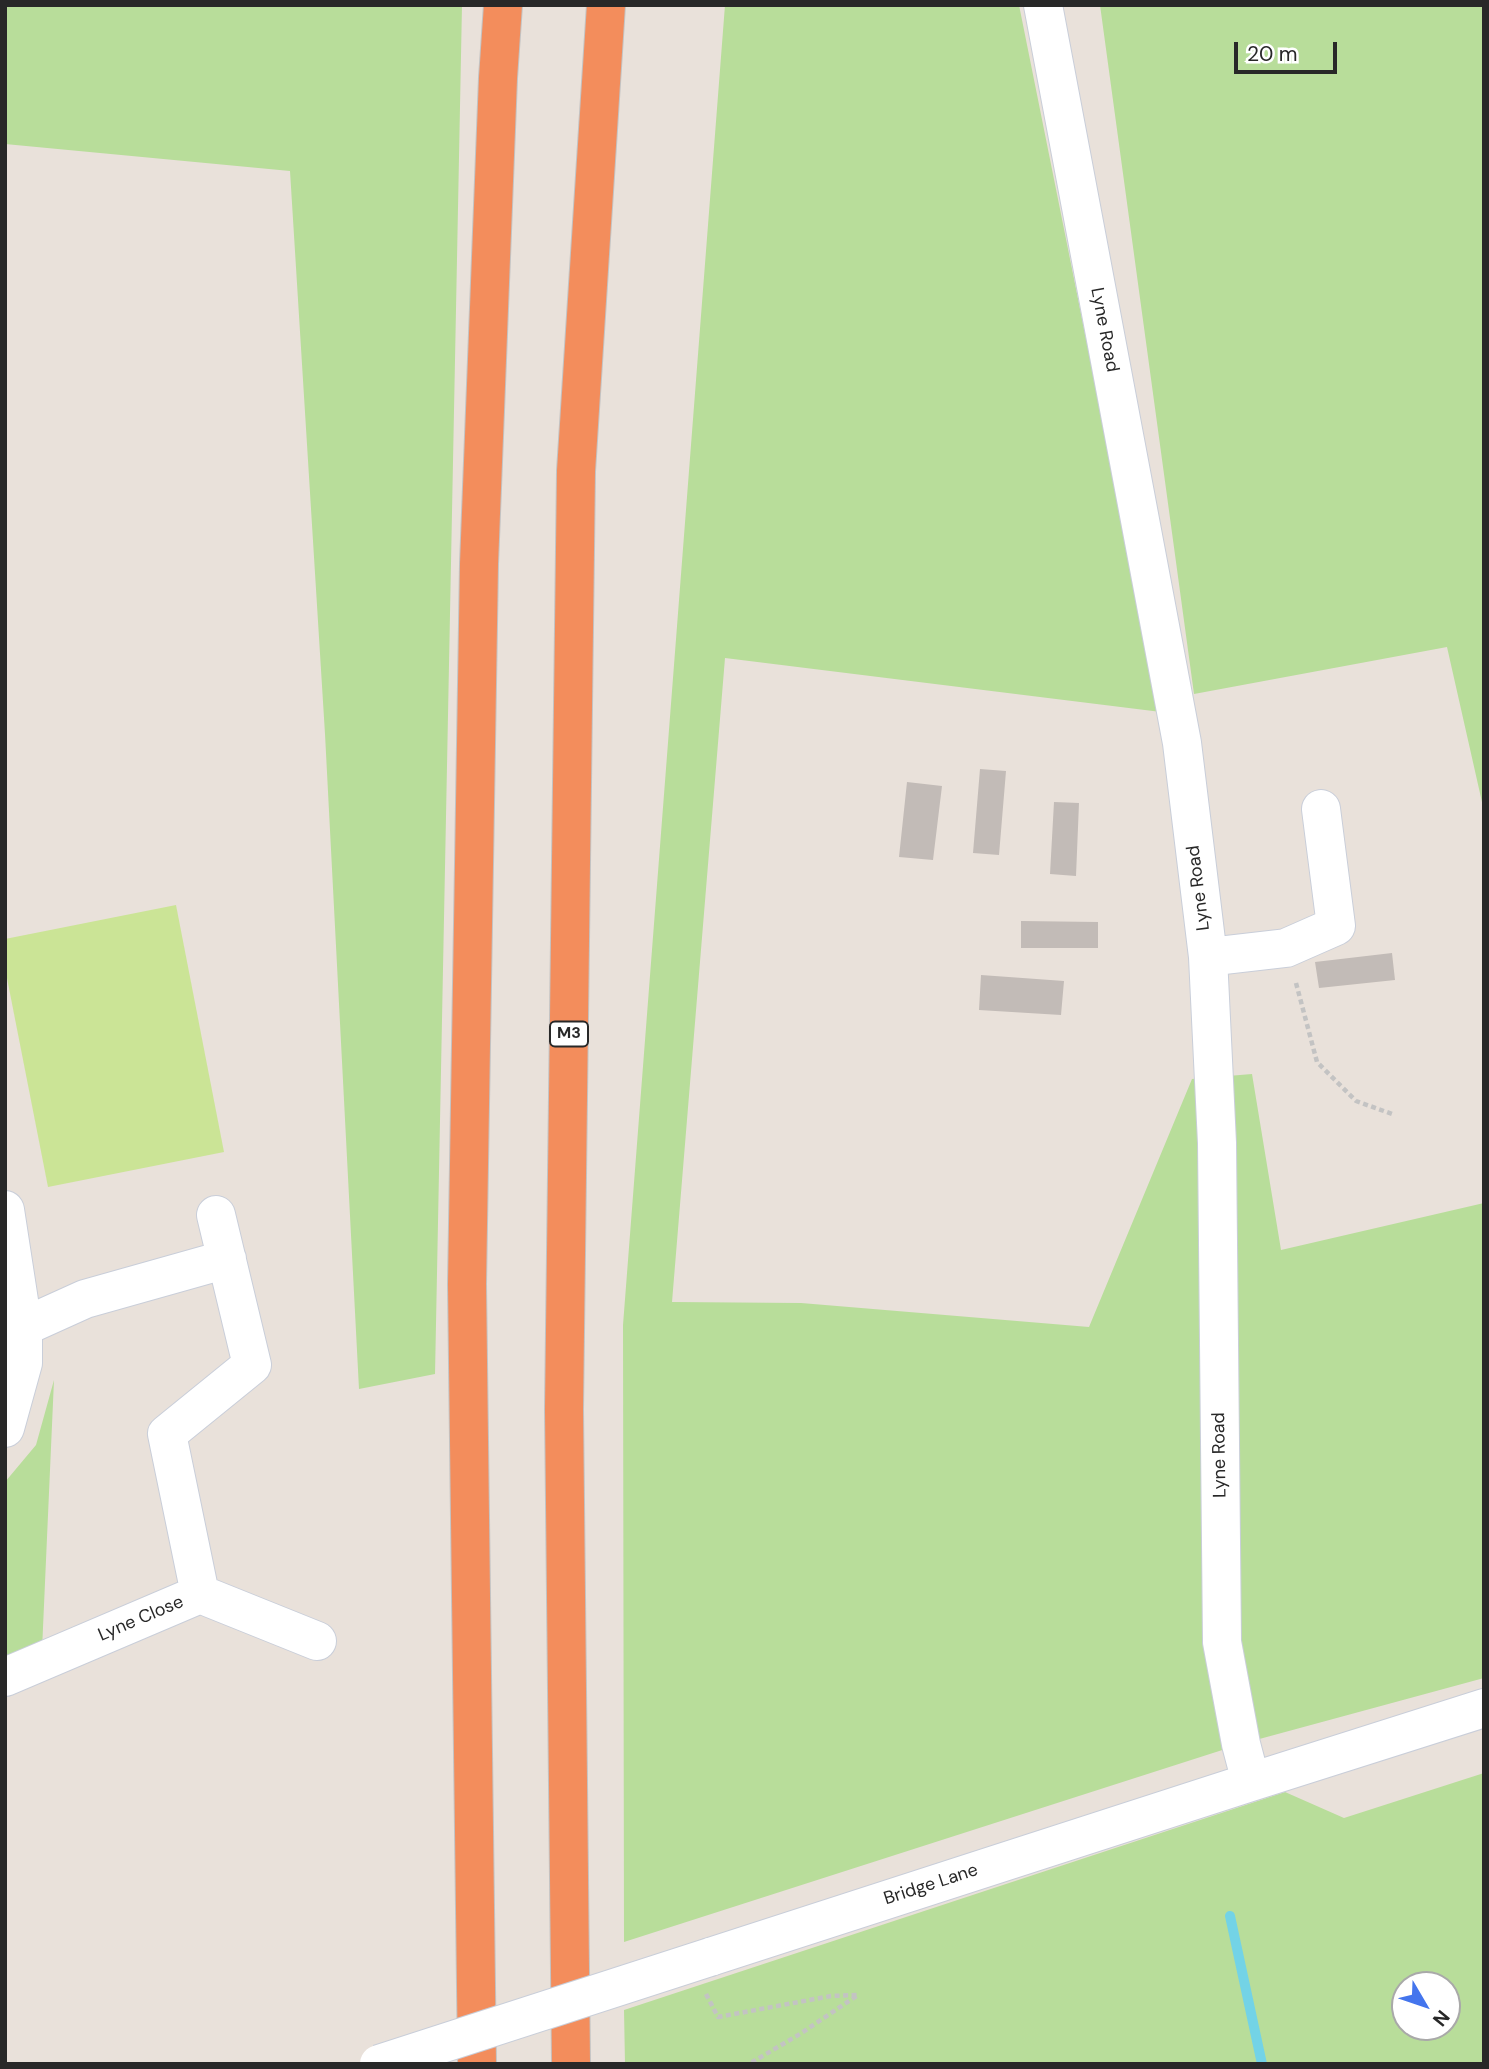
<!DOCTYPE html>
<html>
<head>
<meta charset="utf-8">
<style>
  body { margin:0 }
  #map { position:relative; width:1489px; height:2069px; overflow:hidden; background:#e9e1da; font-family:"DM Sans",sans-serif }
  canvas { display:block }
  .frame { position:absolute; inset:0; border:7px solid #282828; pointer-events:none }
  .north { position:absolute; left:1391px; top:1971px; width:70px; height:70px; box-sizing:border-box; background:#fff; border:2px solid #a9a9a9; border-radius:50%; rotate:129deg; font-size:19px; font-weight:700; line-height:28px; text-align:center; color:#282828 }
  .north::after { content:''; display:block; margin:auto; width:24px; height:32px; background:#4475ed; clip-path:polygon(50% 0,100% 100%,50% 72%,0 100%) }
  .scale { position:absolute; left:1234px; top:42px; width:103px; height:32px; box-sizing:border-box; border:4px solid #282828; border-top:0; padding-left:9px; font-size:21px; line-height:24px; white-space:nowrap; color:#282828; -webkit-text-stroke:5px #fff; paint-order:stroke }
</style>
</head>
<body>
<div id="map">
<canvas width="1489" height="2069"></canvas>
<div class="frame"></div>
<div class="north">N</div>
<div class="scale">20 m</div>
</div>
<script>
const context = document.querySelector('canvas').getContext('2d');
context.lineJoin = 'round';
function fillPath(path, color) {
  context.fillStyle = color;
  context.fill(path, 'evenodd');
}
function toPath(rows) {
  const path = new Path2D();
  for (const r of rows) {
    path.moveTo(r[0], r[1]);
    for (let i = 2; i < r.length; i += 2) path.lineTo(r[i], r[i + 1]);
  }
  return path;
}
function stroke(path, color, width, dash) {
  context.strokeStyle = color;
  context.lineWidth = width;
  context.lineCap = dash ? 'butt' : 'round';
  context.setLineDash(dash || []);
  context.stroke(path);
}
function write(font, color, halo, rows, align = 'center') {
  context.font = font + ' "DM Sans",sans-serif';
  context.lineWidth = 7;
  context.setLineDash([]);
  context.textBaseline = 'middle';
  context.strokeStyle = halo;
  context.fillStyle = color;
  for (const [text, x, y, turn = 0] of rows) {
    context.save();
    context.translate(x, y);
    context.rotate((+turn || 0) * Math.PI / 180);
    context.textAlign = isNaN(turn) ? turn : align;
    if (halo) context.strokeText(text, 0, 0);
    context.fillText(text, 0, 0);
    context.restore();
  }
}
const green = toPath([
  [5,5,462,5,435,1374,359,1389,325,734,290,171,5,144],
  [725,5,1019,5,1161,712,725,658,672,1302,801,1303,1089,1327,1192,1079,1252,1074,1281,1250,1484,1203,1484,1678,1241,1744,624,1942,623,1325],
  [1100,5,1484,5,1484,811,1447,647,1194,694],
  [54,1380,42,1650,5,1660,5,1482,36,1445],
  [1484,1773,1484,2064,625,2064,624,2010,1285,1792,1344,1818],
  [1405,1985,1447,1985,1447,2027,1405,2027]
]);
const pitch = toPath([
  [176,905,224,1152,48,1187,5,968,5,939]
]);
const stream = toPath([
  [1230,1916,1262,2064]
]);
const building = toPath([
  [980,769,1006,771,999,855,973,853],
  [907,782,942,786,933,860,899,857],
  [1054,802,1079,803,1076,876,1050,874],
  [1021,921,1098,922,1098,948,1021,948],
  [1392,953,1395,980,1319,988,1315,962],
  [981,975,1064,981,1061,1015,979,1010]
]);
const path = toPath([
  [1296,983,1317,1062,1356,1101,1395,1115],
  [706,1994,718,2017,831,1996,858,1995,800,2034,749,2064]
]);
const minor = toPath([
  [1043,5,1182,743,1208,957,1217,1143,1222,1642,1241,1744,1251,1782],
  [1208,957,1286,948,1336,926,1321,809],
  [5,1210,23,1327,23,1363,5,1428],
  [23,1327,85,1299,227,1259],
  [200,1594,167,1434,252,1365,216,1215],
  [5,1677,200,1594,317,1641],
  [710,1957,1251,1782,1484,1708]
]);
const highway = toPath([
  [477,2064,467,1284,479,564,498,78,503,5],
  [571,2064,564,1409,576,471,606,5]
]);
const minorBridge = toPath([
  [379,2064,710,1957]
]);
const shields = [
  [569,1034,38]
];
const shieldNames = [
  ["M3",569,1034]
];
const streetNames = [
  ["Lyne Road",1104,330,79],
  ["Lyne Road",1199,888,-97],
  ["Lyne Road",1220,1455,-91],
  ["Lyne Close",141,1619,-23],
  ["Bridge Lane",931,1885,-18]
];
fillPath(green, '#b8dd9a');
fillPath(pitch, '#cbe496');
stroke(stream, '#73d3e6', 10);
fillPath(building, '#c2bbb7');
stroke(minor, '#c9ced9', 40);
stroke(highway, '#c3c3c3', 40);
stroke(path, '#c3c3c3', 4.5, [5, 3.5]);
stroke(minor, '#fff', 38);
stroke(highway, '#f38d5c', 38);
stroke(minorBridge, '#c9ced9', 40, []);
stroke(minorBridge, '#fff', 38);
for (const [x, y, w] of shields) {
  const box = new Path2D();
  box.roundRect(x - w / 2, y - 12.5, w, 25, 5);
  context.fillStyle = '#fff';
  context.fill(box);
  stroke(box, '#282828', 2);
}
write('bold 16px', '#282828', null, shieldNames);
write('18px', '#282828', '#fff', streetNames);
</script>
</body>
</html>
